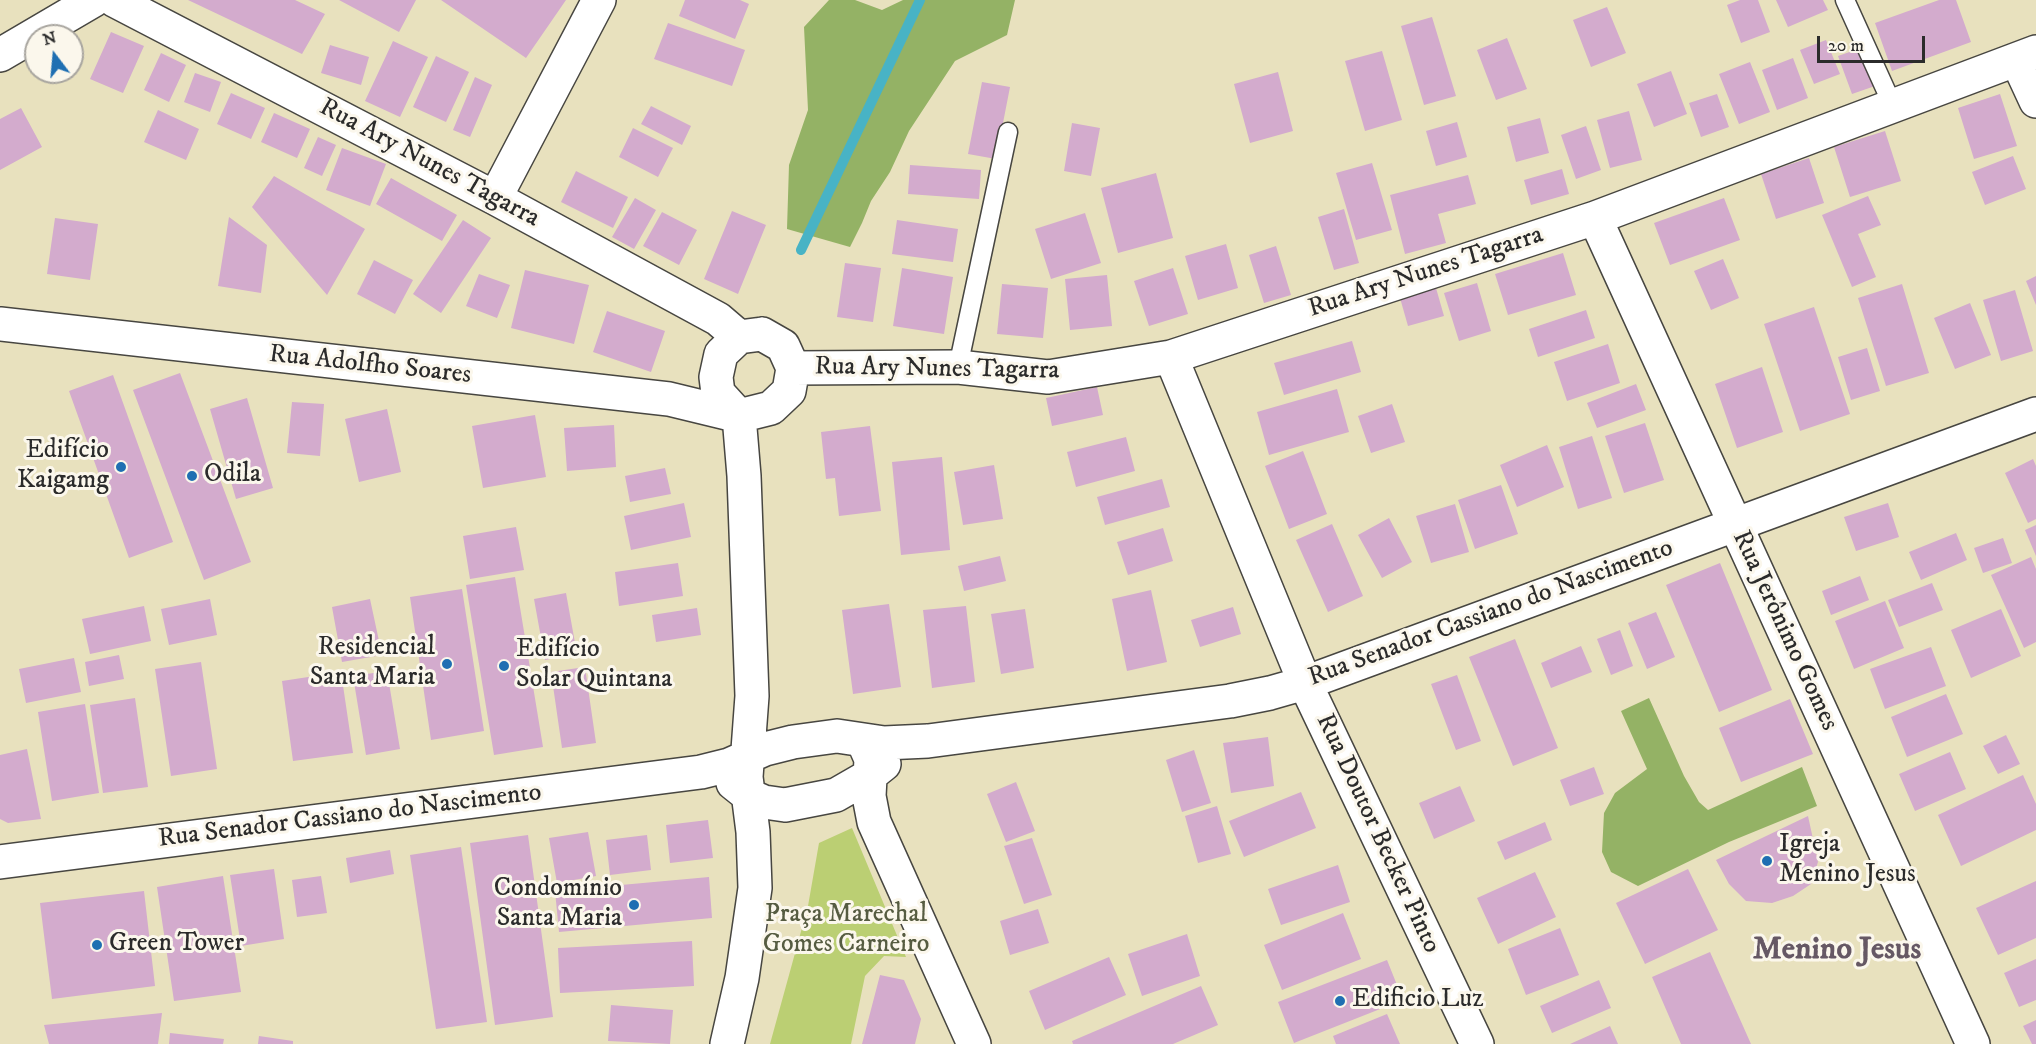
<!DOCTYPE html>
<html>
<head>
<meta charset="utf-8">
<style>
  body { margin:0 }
  #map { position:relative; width:2036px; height:1044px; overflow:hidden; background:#e8e1be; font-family:"IM FELL DW Pica",serif }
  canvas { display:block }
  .north { position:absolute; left:24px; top:24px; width:60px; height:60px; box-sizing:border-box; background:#fbf7ec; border:2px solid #a8a59f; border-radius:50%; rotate:344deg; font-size:16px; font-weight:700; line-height:24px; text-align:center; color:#2b2b2b }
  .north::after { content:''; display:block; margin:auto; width:21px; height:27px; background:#1f6fb2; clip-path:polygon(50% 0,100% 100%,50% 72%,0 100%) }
  .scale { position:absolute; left:1817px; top:36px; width:108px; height:27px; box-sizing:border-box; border:3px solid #2b2b2b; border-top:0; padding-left:8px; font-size:18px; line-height:21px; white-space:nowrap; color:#2b2b2b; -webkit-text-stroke:4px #fbf7ec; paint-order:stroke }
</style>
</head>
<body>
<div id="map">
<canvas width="2036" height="1044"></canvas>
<div class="north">N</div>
<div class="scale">20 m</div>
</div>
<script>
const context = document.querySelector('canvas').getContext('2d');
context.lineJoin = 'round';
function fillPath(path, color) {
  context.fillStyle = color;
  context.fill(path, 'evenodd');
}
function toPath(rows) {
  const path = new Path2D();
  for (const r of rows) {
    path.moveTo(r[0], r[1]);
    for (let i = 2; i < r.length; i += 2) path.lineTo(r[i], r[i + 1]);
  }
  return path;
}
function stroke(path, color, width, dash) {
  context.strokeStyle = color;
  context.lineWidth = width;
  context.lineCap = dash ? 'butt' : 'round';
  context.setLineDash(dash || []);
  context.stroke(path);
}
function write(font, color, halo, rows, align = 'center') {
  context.font = font + ' "IM FELL DW Pica",serif';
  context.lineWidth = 6;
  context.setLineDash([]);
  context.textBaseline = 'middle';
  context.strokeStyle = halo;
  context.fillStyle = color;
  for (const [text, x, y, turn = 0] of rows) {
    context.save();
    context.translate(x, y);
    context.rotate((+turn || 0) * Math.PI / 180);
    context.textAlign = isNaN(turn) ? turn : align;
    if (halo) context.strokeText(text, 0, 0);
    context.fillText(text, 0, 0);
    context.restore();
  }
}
const green = toPath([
  [852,828,906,957,884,956,865,976,851,1044,770,1044,808,906,819,843]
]);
const forest = toPath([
  [829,0,855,0,882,10,903,0,1015,0,1007,35,955,61,909,131,890,172,871,201,862,223,850,247,787,229,789,165,808,110,804,27],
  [1649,698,1684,776,1699,802,1708,810,1802,767,1817,806,1729,842,1638,886,1611,872,1602,852,1604,813,1615,793,1647,769,1621,711]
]);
const stream = toPath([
  [801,250,920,0]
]);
const building = toPath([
  [188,0,295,0,325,14,302,54],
  [339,0,416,0,399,32],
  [441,0,566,0,526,58],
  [685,0,740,0,749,4,735,39,679,16],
  [1740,0,1758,0,1770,32,1741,43,1727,5],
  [1776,0,1823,0,1828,10,1788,27],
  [1939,0,1956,0,1971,42,1892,71,1875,23],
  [1607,7,1626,53,1591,67,1573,20],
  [1432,17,1456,96,1424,105,1401,26],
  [668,23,745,50,732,86,654,59],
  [111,32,144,46,123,93,90,79],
  [1507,38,1527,89,1496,100,1477,50],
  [1826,40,1840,74,1814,84,1800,50],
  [393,41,428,57,400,117,365,101],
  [330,45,369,57,361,85,321,73],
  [1861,48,1875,86,1852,94,1838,56],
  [1382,51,1402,120,1365,131,1345,61],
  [161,53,186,65,169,102,144,90],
  [436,56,469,72,446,122,413,107],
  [1793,58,1808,98,1777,110,1762,70],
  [1750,62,1770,112,1739,124,1719,74],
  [1671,71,1687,114,1654,127,1637,84],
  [1278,72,1293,131,1250,143,1234,84],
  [195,73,221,82,210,112,184,102],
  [475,77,492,85,470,137,453,130],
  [982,82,1010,87,996,159,968,154],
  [231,93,265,108,251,139,217,124],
  [1717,94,1729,127,1701,137,1689,103],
  [2000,94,2017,146,1974,159,1958,108],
  [651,106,691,126,682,145,641,124],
  [21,108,42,147,0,170,0,119],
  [158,110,199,129,186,160,144,142],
  [1629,111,1642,160,1610,168,1597,120],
  [274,113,310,129,297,158,261,142],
  [1540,118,1549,153,1516,162,1507,127],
  [1457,122,1467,157,1436,166,1426,131],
  [1072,123,1100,128,1091,176,1064,171],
  [1586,126,1601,170,1576,179,1561,135],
  [633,128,673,148,658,177,619,157],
  [1885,131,1901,181,1850,197,1834,147],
  [318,137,336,145,322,176,304,168],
  [342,148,386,164,370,206,326,190],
  [2013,156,2026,189,1985,205,1972,172],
  [1809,158,1824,203,1776,219,1761,174],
  [1372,163,1392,230,1356,240,1336,173],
  [910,165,981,170,979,199,908,194],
  [1562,169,1569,194,1531,205,1524,180],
  [576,171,628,197,613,228,561,202],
  [1156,173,1173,238,1118,253,1101,188],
  [1468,175,1476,204,1438,214,1446,243,1405,254,1390,195],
  [274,176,365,229,327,295,252,207],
  [391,178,457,215,442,241,376,204],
  [1868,196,1881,225,1858,234,1876,277,1852,287,1822,215],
  [635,198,656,210,634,249,612,237],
  [1724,198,1740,240,1670,265,1654,223],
  [1344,209,1359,263,1334,270,1318,217],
  [732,211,766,225,738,294,704,279],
  [662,212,697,230,679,265,643,246],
  [1085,213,1101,263,1051,279,1035,229],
  [229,217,267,245,261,293,218,286],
  [55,218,98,224,90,280,47,274],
  [463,220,491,238,441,313,413,294],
  [897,220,958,229,953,262,892,254],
  [1226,244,1238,288,1198,300,1185,256],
  [1276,246,1291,295,1264,303,1249,255],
  [1563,253,1576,295,1508,315,1495,274],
  [1723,259,1739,298,1711,310,1694,271],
  [374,260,413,280,395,314,357,294],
  [845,263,881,268,873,322,837,317],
  [902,268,953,277,944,334,893,326],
  [1173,268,1188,314,1149,326,1134,281],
  [525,270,589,285,574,344,511,328],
  [479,274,510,285,497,318,466,306],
  [1107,275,1112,326,1070,330,1065,279],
  [2036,276,2036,305,2026,281],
  [1477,283,1491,331,1459,341,1444,293],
  [1002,284,1048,288,1043,338,997,334],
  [1902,284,1929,373,1886,386,1858,298],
  [1436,288,1444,316,1408,326,1400,298],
  [2015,290,2033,351,2001,361,1983,300],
  [1970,303,1991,355,1955,369,1934,318],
  [1814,307,1850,414,1800,431,1764,324],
  [1586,310,1595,338,1538,357,1529,329],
  [607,311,665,331,651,372,593,352],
  [1352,341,1361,372,1284,395,1274,363],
  [1608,344,1620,383,1567,401,1554,362],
  [1867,348,1880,391,1851,400,1838,357],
  [1762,367,1783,432,1737,448,1715,384],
  [180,373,251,562,204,580,133,390],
  [113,375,173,542,129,558,69,391],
  [1636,384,1646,410,1597,428,1587,403],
  [1097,387,1103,415,1052,426,1046,398],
  [1337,389,1349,432,1269,455,1257,412],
  [247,398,273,488,236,499,210,409],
  [292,402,324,404,320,456,287,453],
  [1392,404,1405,442,1371,453,1358,416],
  [387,409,401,472,359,482,345,419],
  [535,415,546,477,483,488,472,426],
  [1645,423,1664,480,1624,493,1605,436],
  [614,425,616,467,567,471,564,428],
  [870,426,881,511,839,516,835,478,826,479,821,432],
  [1592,436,1612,498,1578,509,1559,447],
  [1126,437,1135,471,1076,487,1067,452],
  [1547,445,1564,487,1517,507,1500,465],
  [1303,451,1327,514,1289,529,1265,466],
  [942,457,950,550,901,555,892,462],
  [2033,459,2036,466,2036,519,2028,523,2005,473],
  [994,465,1003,519,963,525,954,472],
  [665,468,671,494,630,502,625,476],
  [1162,479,1170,507,1105,525,1097,497],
  [1501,485,1518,534,1475,549,1458,500],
  [684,503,691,537,631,550,624,516],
  [1888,503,1899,537,1856,551,1844,517],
  [1455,504,1469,552,1431,563,1416,516],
  [1389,518,1412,562,1382,578,1358,535],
  [1332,524,1363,596,1328,612,1296,540],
  [2036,525,2036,556,2025,530],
  [516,527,524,570,470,579,463,536],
  [1163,528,1173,561,1128,575,1117,542],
  [1956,533,1967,560,1921,580,1909,552],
  [2003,538,2012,563,1983,573,1974,548],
  [1000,556,1006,581,964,591,958,566],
  [2031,557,2036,569,2036,642,2024,648,1991,575],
  [678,563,683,596,619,606,615,572],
  [1720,563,1772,690,1719,712,1666,585],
  [1860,576,1869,600,1831,615,1822,591],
  [515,577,543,747,494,755,466,585],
  [1932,583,1943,610,1899,627,1888,600],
  [462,589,484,731,431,740,410,597],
  [1151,590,1167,662,1127,671,1112,599],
  [566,593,577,654,545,660,534,599],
  [210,599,217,635,169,645,161,609],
  [370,599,382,655,342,662,332,607],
  [1885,601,1904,648,1854,669,1835,621],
  [889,604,901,687,853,694,842,610],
  [144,606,151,641,90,654,82,619],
  [966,606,975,682,932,688,923,610],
  [1233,607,1241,634,1200,647,1191,620],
  [697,608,701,635,656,642,652,615],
  [1025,609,1034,668,1001,674,991,614],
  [2001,609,2021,656,1971,678,1951,630],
  [1656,612,1675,657,1647,669,1628,623],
  [1620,630,1633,666,1611,675,1597,639],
  [1515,639,1558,748,1513,766,1469,657],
  [1581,646,1592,672,1551,688,1541,663],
  [1931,647,1946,686,1885,709,1870,669],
  [119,655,124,679,89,686,85,662],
  [74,658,81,692,26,703,19,669],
  [201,662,217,769,171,776,155,669],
  [585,667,596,743,562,748,551,672],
  [387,671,400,749,366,755,353,676],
  [341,672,353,753,293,761,282,681],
  [1457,675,1481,741,1456,750,1431,684],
  [1946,694,1963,734,1907,757,1891,717],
  [135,698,148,787,103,793,90,705],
  [1790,699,1813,754,1741,782,1719,728],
  [85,704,99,793,52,801,38,712],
  [2006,735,2020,764,1998,774,1983,746],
  [1268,737,1274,786,1231,793,1223,743],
  [27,749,41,819,8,823,0,819,0,755],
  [1194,750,1211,803,1182,812,1166,760],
  [1950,752,1966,789,1915,811,1899,774],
  [1594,767,1604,794,1570,806,1560,780],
  [2023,775,2036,804,2036,830,1961,866,1938,815],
  [1016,782,1035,831,1006,842,987,794],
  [1460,786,1475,821,1434,839,1419,803],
  [1301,792,1316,828,1244,857,1229,821],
  [1217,806,1231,854,1198,863,1185,816],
  [1808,816,1818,862,1811,884,1793,896,1772,903,1746,901,1729,884,1716,860],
  [708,820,713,858,670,863,666,825],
  [1545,822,1552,840,1505,860,1497,842],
  [588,832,596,876,557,883,549,838],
  [528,835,553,1017,495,1025,470,843],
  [647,835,651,870,610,875,606,840],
  [1032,838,1052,895,1024,904,1004,846],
  [461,847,487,1022,436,1029,410,855],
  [390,850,394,874,350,883,346,858],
  [1338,865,1350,902,1281,925,1268,889],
  [274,869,284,939,241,946,230,875],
  [1688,869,1718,930,1645,964,1616,903],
  [1535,872,1556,917,1498,944,1477,898],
  [223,876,241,992,174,1001,157,887],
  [321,876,327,913,297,917,292,880],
  [709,877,712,918,559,932,555,891],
  [2036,881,2036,938,1998,955,1976,908],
  [144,891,155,986,52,999,40,903],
  [1038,909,1049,943,1010,955,1000,921],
  [1343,913,1361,959,1282,990,1264,945],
  [1560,928,1579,975,1526,995,1508,949],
  [1187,934,1200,976,1142,996,1128,954],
  [692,941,694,986,560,993,558,948],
  [1710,952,1751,1044,1681,1044,1652,977],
  [1109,957,1126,995,1045,1030,1029,991],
  [2036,959,2036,1000,2019,1007,2004,973],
  [1387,960,1403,1000,1294,1043,1278,1002],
  [880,975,904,980,921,1019,915,1044,862,1044],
  [1599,980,1611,1008,1552,1033,1540,1006],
  [1201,986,1218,1025,1173,1044,1073,1044,1072,1041],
  [611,1005,673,1010,670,1044,608,1041],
  [162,1013,158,1044,49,1044,44,1025],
  [1387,1014,1400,1044,1336,1044,1333,1036],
  [2036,1020,2036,1044,2032,1044,2023,1026],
  [1610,1026,1618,1044,1570,1044],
  [170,1033,224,1039,223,1044,169,1044],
  [259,1036,293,1041,293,1044,258,1044]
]);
const service = toPath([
  [1845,0,1893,106],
  [958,367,1008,132]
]);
const minor = toPath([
  [114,0,495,198,718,319,739,337],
  [2017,60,2036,101],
  [495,198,599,0],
  [1595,218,1973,1044],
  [0,324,669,399,739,416,744,476,752,696,746,777,753,832,755,888,742,978,727,1044],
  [762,334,783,346,793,368,789,391,771,408,739,416,718,393,716,377,721,354,739,337,762,334],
  [1171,357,1305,683,1477,1044],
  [793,368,958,367,1048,377,1171,357,1595,218,2036,52],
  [863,741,871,759,869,796,874,822,974,1044],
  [733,783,748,795,764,802,785,805,836,795,869,776,884,764],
  [0,862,701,772,729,765,765,749,793,742,837,736,884,743,928,741,1230,701,1270,693,1305,683,2036,414]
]);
const tertiary = toPath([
  [0,55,94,0]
]);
const markers = [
  [121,467,6,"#1f6fb2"],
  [192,476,6,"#1f6fb2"],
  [447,664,6,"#1f6fb2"],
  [504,666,6,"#1f6fb2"],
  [1767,861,6,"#1f6fb2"],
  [634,905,6,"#1f6fb2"],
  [97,945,6,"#1f6fb2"],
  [1340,1001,6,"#1f6fb2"]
];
const streetNames = [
  ["Rua Ary Nunes Tagarra",429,164,28],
  ["Rua Ary Nunes Tagarra",1426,273,-18],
  ["Rua Adolfho Soares",370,366,6],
  ["Rua Ary Nunes Tagarra",937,370,1],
  ["Rua Senador Cassiano do Nascimento",1491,614,-20],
  ["Rua Jerônimo Gomes",1784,631,65],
  ["Rua Senador Cassiano do Nascimento",350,817,-7],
  ["Rua Doutor Becker Pinto",1377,834,65]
];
const poiNames = [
  ["Edifício",109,452,"right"],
  ["Kaigamg",109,482,"right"],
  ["Odila",204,476],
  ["Residencial",435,649,"right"],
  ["Santa Maria",435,679,"right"],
  ["Edifício",516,651],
  ["Solar Quintana",516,681],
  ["Igreja",1779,846],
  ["Menino Jesus",1779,876],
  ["Condomínio",622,890,"right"],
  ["Santa Maria",622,920,"right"],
  ["Green Tower",109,945],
  ["Edificio Luz",1352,1001]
];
const parkNames = [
  ["Praça Marechal",846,916],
  ["Gomes Carneiro",846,946]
];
const districtNames = [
  ["Menino Jesus",1837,951]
];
fillPath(green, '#bbcf73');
fillPath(forest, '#94b265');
stroke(stream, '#48b3c5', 10);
fillPath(building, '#d3abcd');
stroke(service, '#474641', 21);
stroke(minor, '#474641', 36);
stroke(tertiary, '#474641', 36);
stroke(service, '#fff', 18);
stroke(minor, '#fff', 33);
stroke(tertiary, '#fff', 33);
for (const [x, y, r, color] of markers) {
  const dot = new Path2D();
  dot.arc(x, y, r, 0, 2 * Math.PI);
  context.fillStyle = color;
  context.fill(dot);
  stroke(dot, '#fbf7ec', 2);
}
write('26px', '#2b2b2b', '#fbf7ec', streetNames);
write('26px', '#2b2b2b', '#fbf7ec', poiNames, 'left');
write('26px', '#565c41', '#fbf7ec', parkNames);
write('bold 32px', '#665864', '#fbf7ec', districtNames);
</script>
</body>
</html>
